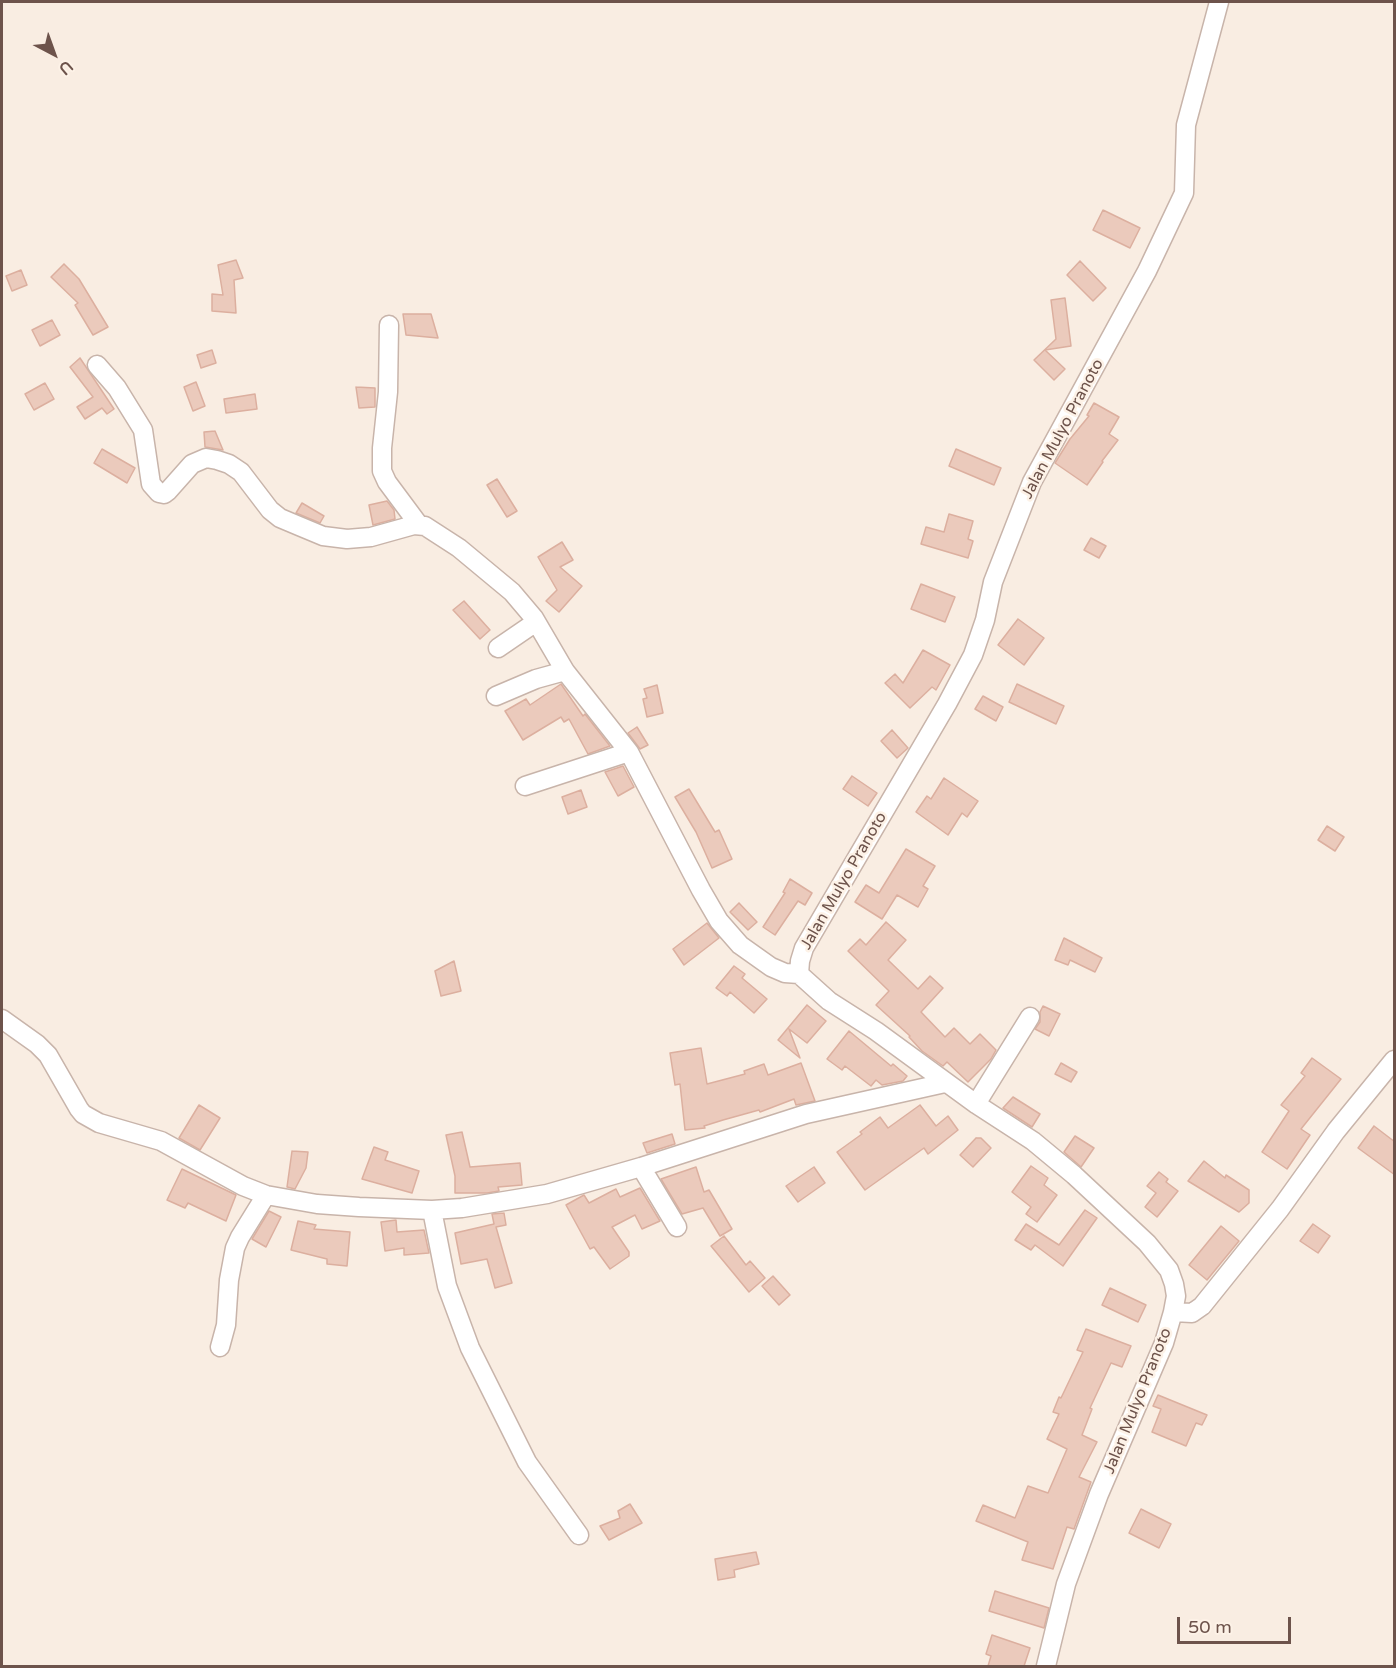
<!DOCTYPE html>
<html>
<head>
<meta charset="utf-8">
<style>
  body { margin:0 }
  #map { position:relative; width:1396px; height:1668px; overflow:hidden; background:#f9ede2; font-family:"Varela Round",sans-serif }
  canvas { display:block }
  .frame { position:absolute; inset:0; border:3px solid #6d534b; pointer-events:none }
  .north { position:absolute; left:24px; top:24px; width:60px; height:60px; -webkit-text-stroke:4px #fdf2e7; paint-order:stroke; rotate:139deg; font-size:16px; font-weight:700; line-height:24px; text-align:center; color:#6d534b }
  .north::after { content:''; display:block; margin:auto; width:21px; height:27px; background:#6d534b; clip-path:polygon(50% 0,100% 100%,50% 72%,0 100%) }
  .scale { position:absolute; left:1177px; top:1617px; width:114px; height:27px; box-sizing:border-box; border:3px solid #6d534b; border-top:0; padding-left:8px; font-size:18px; line-height:21px; white-space:nowrap; color:#6d534b; -webkit-text-stroke:4px #fdf2e7; paint-order:stroke }
</style>
</head>
<body>
<div id="map">
<canvas width="1396" height="1668"></canvas>
<div class="frame"></div>
<div class="north">U</div>
<div class="scale">50 m</div>
</div>
<script>
const context = document.querySelector('canvas').getContext('2d');
context.lineJoin = 'round';
function fillPath(path, color) {
  context.fillStyle = color;
  context.fill(path, 'evenodd');
}
function toPath(rows) {
  const path = new Path2D();
  for (const r of rows) {
    path.moveTo(r[0], r[1]);
    for (let i = 2; i < r.length; i += 2) path.lineTo(r[i], r[i + 1]);
  }
  return path;
}
function stroke(path, color, width, dash) {
  context.strokeStyle = color;
  context.lineWidth = width;
  context.lineCap = dash ? 'butt' : 'round';
  context.setLineDash(dash || []);
  context.stroke(path);
}
function write(font, color, halo, rows, align = 'center') {
  context.font = font + ' "Varela Round",sans-serif';
  context.lineWidth = 5;
  context.setLineDash([]);
  context.textBaseline = 'middle';
  context.strokeStyle = halo;
  context.fillStyle = color;
  for (const [text, x, y, turn = 0] of rows) {
    context.save();
    context.translate(x, y);
    context.rotate((+turn || 0) * Math.PI / 180);
    context.textAlign = isNaN(turn) ? turn : align;
    if (halo) context.strokeText(text, 0, 0);
    context.fillText(text, 0, 0);
    context.restore();
  }
}
const building = toPath([
  [1103,210,1140,228,1130,248,1093,230,1103,210],
  [236,260,243,278,234,280,236,313,212,311,212,294,223,295,218,265,236,260],
  [1080,261,1106,288,1093,301,1067,275,1080,261],
  [64,264,79,279,108,327,93,335,75,305,78,303,51,277,64,264],
  [21,270,27,285,12,291,6,276,21,270],
  [1065,298,1071,346,1045,350,1065,369,1054,380,1034,360,1056,339,1051,300,1065,298],
  [403,314,431,314,438,338,406,335,403,314],
  [52,320,60,335,40,346,32,330,52,320],
  [212,350,216,363,201,368,197,355,212,350],
  [80,358,114,409,107,414,102,408,85,419,77,407,93,397,70,367,80,358],
  [196,382,205,406,193,411,184,387,196,382],
  [45,383,54,399,34,410,25,394,45,383],
  [356,387,375,388,375,407,359,408,356,387],
  [255,394,257,409,226,413,224,399,255,394],
  [1094,403,1119,417,1109,434,1118,440,1102,461,1103,462,1087,485,1055,463,1070,439,1089,416,1087,415,1094,403],
  [215,431,223,450,205,447,204,432,215,431],
  [102,449,135,468,127,483,94,463,102,449],
  [956,449,1001,468,994,485,949,466,956,449],
  [497,479,517,511,507,517,487,485,497,479],
  [387,501,394,510,395,519,373,525,369,505,387,501],
  [302,503,324,516,320,523,296,513,302,503],
  [949,514,973,521,968,539,973,541,968,558,921,544,926,527,944,532,949,514],
  [1091,538,1106,546,1099,558,1084,550,1091,538],
  [562,542,573,560,560,567,582,586,559,612,546,601,557,590,538,557,562,542],
  [921,584,955,597,945,622,911,609,921,584],
  [464,601,490,630,480,639,453,610,464,601],
  [1018,619,1044,638,1024,665,998,645,1018,619],
  [923,650,950,665,936,690,932,687,910,708,885,683,895,674,903,683,923,650],
  [561,684,583,716,585,714,610,746,588,754,569,719,564,722,561,717,523,740,505,711,526,699,530,705,561,684],
  [1017,684,1064,706,1056,724,1009,702,1017,684],
  [657,685,663,713,647,717,643,699,647,698,644,689,657,685],
  [983,696,1003,707,996,721,975,709,983,696],
  [637,727,648,745,640,749,628,733,637,727],
  [892,730,908,748,897,758,881,741,892,730],
  [623,766,634,787,618,796,605,772,623,766],
  [852,776,877,793,868,806,843,789,852,776],
  [944,778,978,801,967,817,962,813,948,835,916,812,927,796,931,799,944,778],
  [689,789,715,832,719,830,732,859,712,868,696,832,675,797,689,789],
  [581,790,587,807,568,814,562,797,581,790],
  [1327,826,1344,837,1335,851,1318,840,1327,826],
  [906,849,935,866,923,886,928,889,918,907,897,895,882,919,855,902,866,885,879,893,906,849],
  [790,879,812,893,805,905,798,901,775,935,763,927,785,893,783,892,790,879],
  [739,903,757,922,748,930,730,912,739,903],
  [886,922,906,940,888,960,918,989,930,976,943,988,921,1012,945,1037,954,1028,970,1044,980,1034,996,1050,991,1059,968,1082,947,1062,943,1066,922,1051,909,1037,910,1036,876,1005,889,991,848,951,860,939,866,945,886,922],
  [707,923,719,938,684,965,673,949,707,923],
  [1064,938,1102,958,1095,972,1070,960,1068,965,1055,960,1064,938],
  [454,961,461,991,441,996,435,971,454,961],
  [734,966,745,974,742,978,767,999,754,1013,730,992,727,996,716,988,734,966],
  [807,1005,826,1021,807,1043,789,1029,800,1058,778,1040,807,1005],
  [1043,1006,1060,1014,1049,1036,1035,1029,1040,1022,1040,1012,1043,1006],
  [849,1031,891,1066,893,1064,907,1076,903,1081,882,1085,876,1080,871,1086,845,1066,842,1070,827,1059,849,1031],
  [701,1048,707,1084,745,1074,744,1071,764,1064,768,1075,801,1063,815,1101,796,1105,794,1099,760,1112,759,1110,723,1120,704,1126,705,1128,685,1130,680,1084,675,1085,670,1053,701,1048],
  [1312,1058,1341,1079,1301,1129,1310,1135,1287,1169,1262,1152,1289,1111,1281,1105,1305,1076,1301,1073,1312,1058],
  [1061,1063,1077,1072,1071,1082,1055,1074,1061,1063],
  [1013,1097,1040,1114,1032,1127,1003,1108,1013,1097],
  [199,1105,220,1118,200,1150,179,1138,199,1105],
  [920,1105,936,1126,948,1116,958,1130,928,1154,924,1148,865,1190,837,1152,862,1134,860,1132,880,1117,888,1128,920,1105],
  [1374,1126,1395,1142,1395,1175,1358,1148,1374,1126],
  [462,1132,470,1167,520,1163,522,1185,498,1187,499,1191,487,1193,455,1193,455,1176,446,1135,462,1132],
  [672,1134,675,1144,647,1153,643,1143,672,1134],
  [1075,1136,1094,1148,1081,1167,1064,1152,1075,1136],
  [976,1138,981,1138,991,1148,973,1167,960,1155,976,1138],
  [374,1147,388,1152,385,1160,419,1171,412,1193,362,1179,374,1147],
  [292,1151,308,1152,306,1168,295,1189,287,1187,292,1151],
  [1204,1161,1225,1178,1226,1175,1249,1190,1249,1203,1239,1212,1188,1181,1204,1161],
  [1031,1166,1048,1178,1044,1185,1057,1195,1037,1222,1026,1214,1031,1207,1012,1192,1031,1166],
  [696,1167,704,1192,709,1190,732,1229,720,1236,703,1208,682,1214,661,1179,696,1167],
  [814,1167,825,1183,798,1202,786,1186,814,1167],
  [182,1169,236,1195,226,1221,188,1203,185,1208,167,1200,182,1169],
  [1159,1172,1168,1179,1166,1182,1178,1191,1157,1217,1145,1207,1156,1193,1147,1186,1159,1172],
  [640,1188,660,1221,642,1229,635,1215,612,1227,629,1252,629,1256,610,1269,594,1247,590,1249,566,1205,584,1195,589,1203,616,1189,620,1197,640,1188],
  [1085,1210,1097,1218,1063,1266,1035,1245,1031,1250,1015,1240,1026,1224,1059,1245,1085,1210],
  [269,1211,281,1217,266,1247,252,1239,269,1211],
  [504,1213,506,1225,496,1227,512,1283,495,1288,487,1259,461,1264,455,1233,494,1224,492,1214,504,1213],
  [396,1220,397,1232,424,1230,429,1253,404,1255,404,1248,385,1251,381,1222,396,1220],
  [298,1221,316,1225,314,1229,350,1232,347,1266,327,1264,327,1259,291,1250,298,1221],
  [1313,1224,1330,1236,1318,1253,1300,1241,1313,1224],
  [1221,1226,1239,1241,1207,1280,1189,1265,1221,1226],
  [724,1236,746,1265,750,1261,765,1278,749,1292,711,1246,724,1236],
  [773,1276,790,1295,779,1305,762,1286,773,1276],
  [1110,1288,1146,1305,1138,1322,1102,1305,1110,1288],
  [1086,1329,1131,1346,1122,1367,1111,1363,1090,1408,1092,1409,1082,1435,1097,1442,1079,1477,1091,1482,1074,1529,1067,1527,1053,1569,1022,1560,1028,1542,976,1521,983,1505,1015,1518,1028,1486,1048,1493,1067,1449,1047,1439,1059,1414,1053,1412,1059,1397,1061,1398,1083,1352,1077,1350,1086,1329],
  [1158,1395,1207,1415,1202,1425,1196,1423,1186,1446,1152,1432,1161,1409,1153,1406,1158,1395],
  [630,1504,642,1523,609,1540,600,1526,620,1518,618,1511,630,1504],
  [1141,1509,1171,1524,1159,1548,1129,1533,1141,1509],
  [756,1552,759,1564,734,1570,735,1577,718,1580,715,1559,756,1552],
  [995,1591,1049,1608,1044,1628,989,1611,995,1591],
  [992,1635,1030,1648,1024,1666,988,1666,991,1656,986,1654,992,1635]
]);
const minor = toPath([
  [389,325,388,392,382,448,382,471,387,482,419,525],
  [97,365,117,388,143,430,151,484,159,493,164,494,168,491,192,464,206,458,217,460,229,464,241,472,270,510,280,518,299,526,323,536,347,539,371,537,414,525,425,526,459,548,512,592,534,618,565,671,629,752,701,890,719,921,740,945,771,967,785,973,799,974],
  [498,648,536,622],
  [496,696,536,679,565,671],
  [525,786,629,752],
  [2,1019,37,1044,48,1055,79,1109,83,1114,99,1123,161,1141,243,1186,266,1195,317,1204,359,1207,432,1210,462,1208,547,1194,641,1167,806,1114,945,1083],
  [976,1104,1030,1017],
  [641,1167,677,1227],
  [432,1210,447,1286,470,1348,527,1462,579,1535],
  [1173,1312,1192,1313,1202,1306,1280,1209,1336,1131,1394,1060],
  [220,1347,226,1325,229,1280,235,1248,240,1237,266,1195],
  [1046,1666,1066,1584,1099,1494,1164,1343,1173,1312,1176,1296,1174,1284,1169,1270,1147,1243,1074,1175,1033,1141,976,1104,876,1031,829,1001,799,974,800,961,804,948,947,704,973,655,985,620,993,582,1032,482,1147,271,1184,193,1186,125,1219,2]
]);
const streetNames = [
  ["Jalan Mulyo Pranoto",1063,429,-62],
  ["Jalan Mulyo Pranoto",844,881,-60],
  ["Jalan Mulyo Pranoto",1138,1401,-68]
];
fillPath(building, '#ebcabc');
stroke(building, '#dcaf9f', 1.5);
stroke(minor, '#c8b4aa', 21);
stroke(minor, '#fff', 18);
write('16px', '#6d534b', '#fdf2e7', streetNames);
</script>
</body>
</html>
